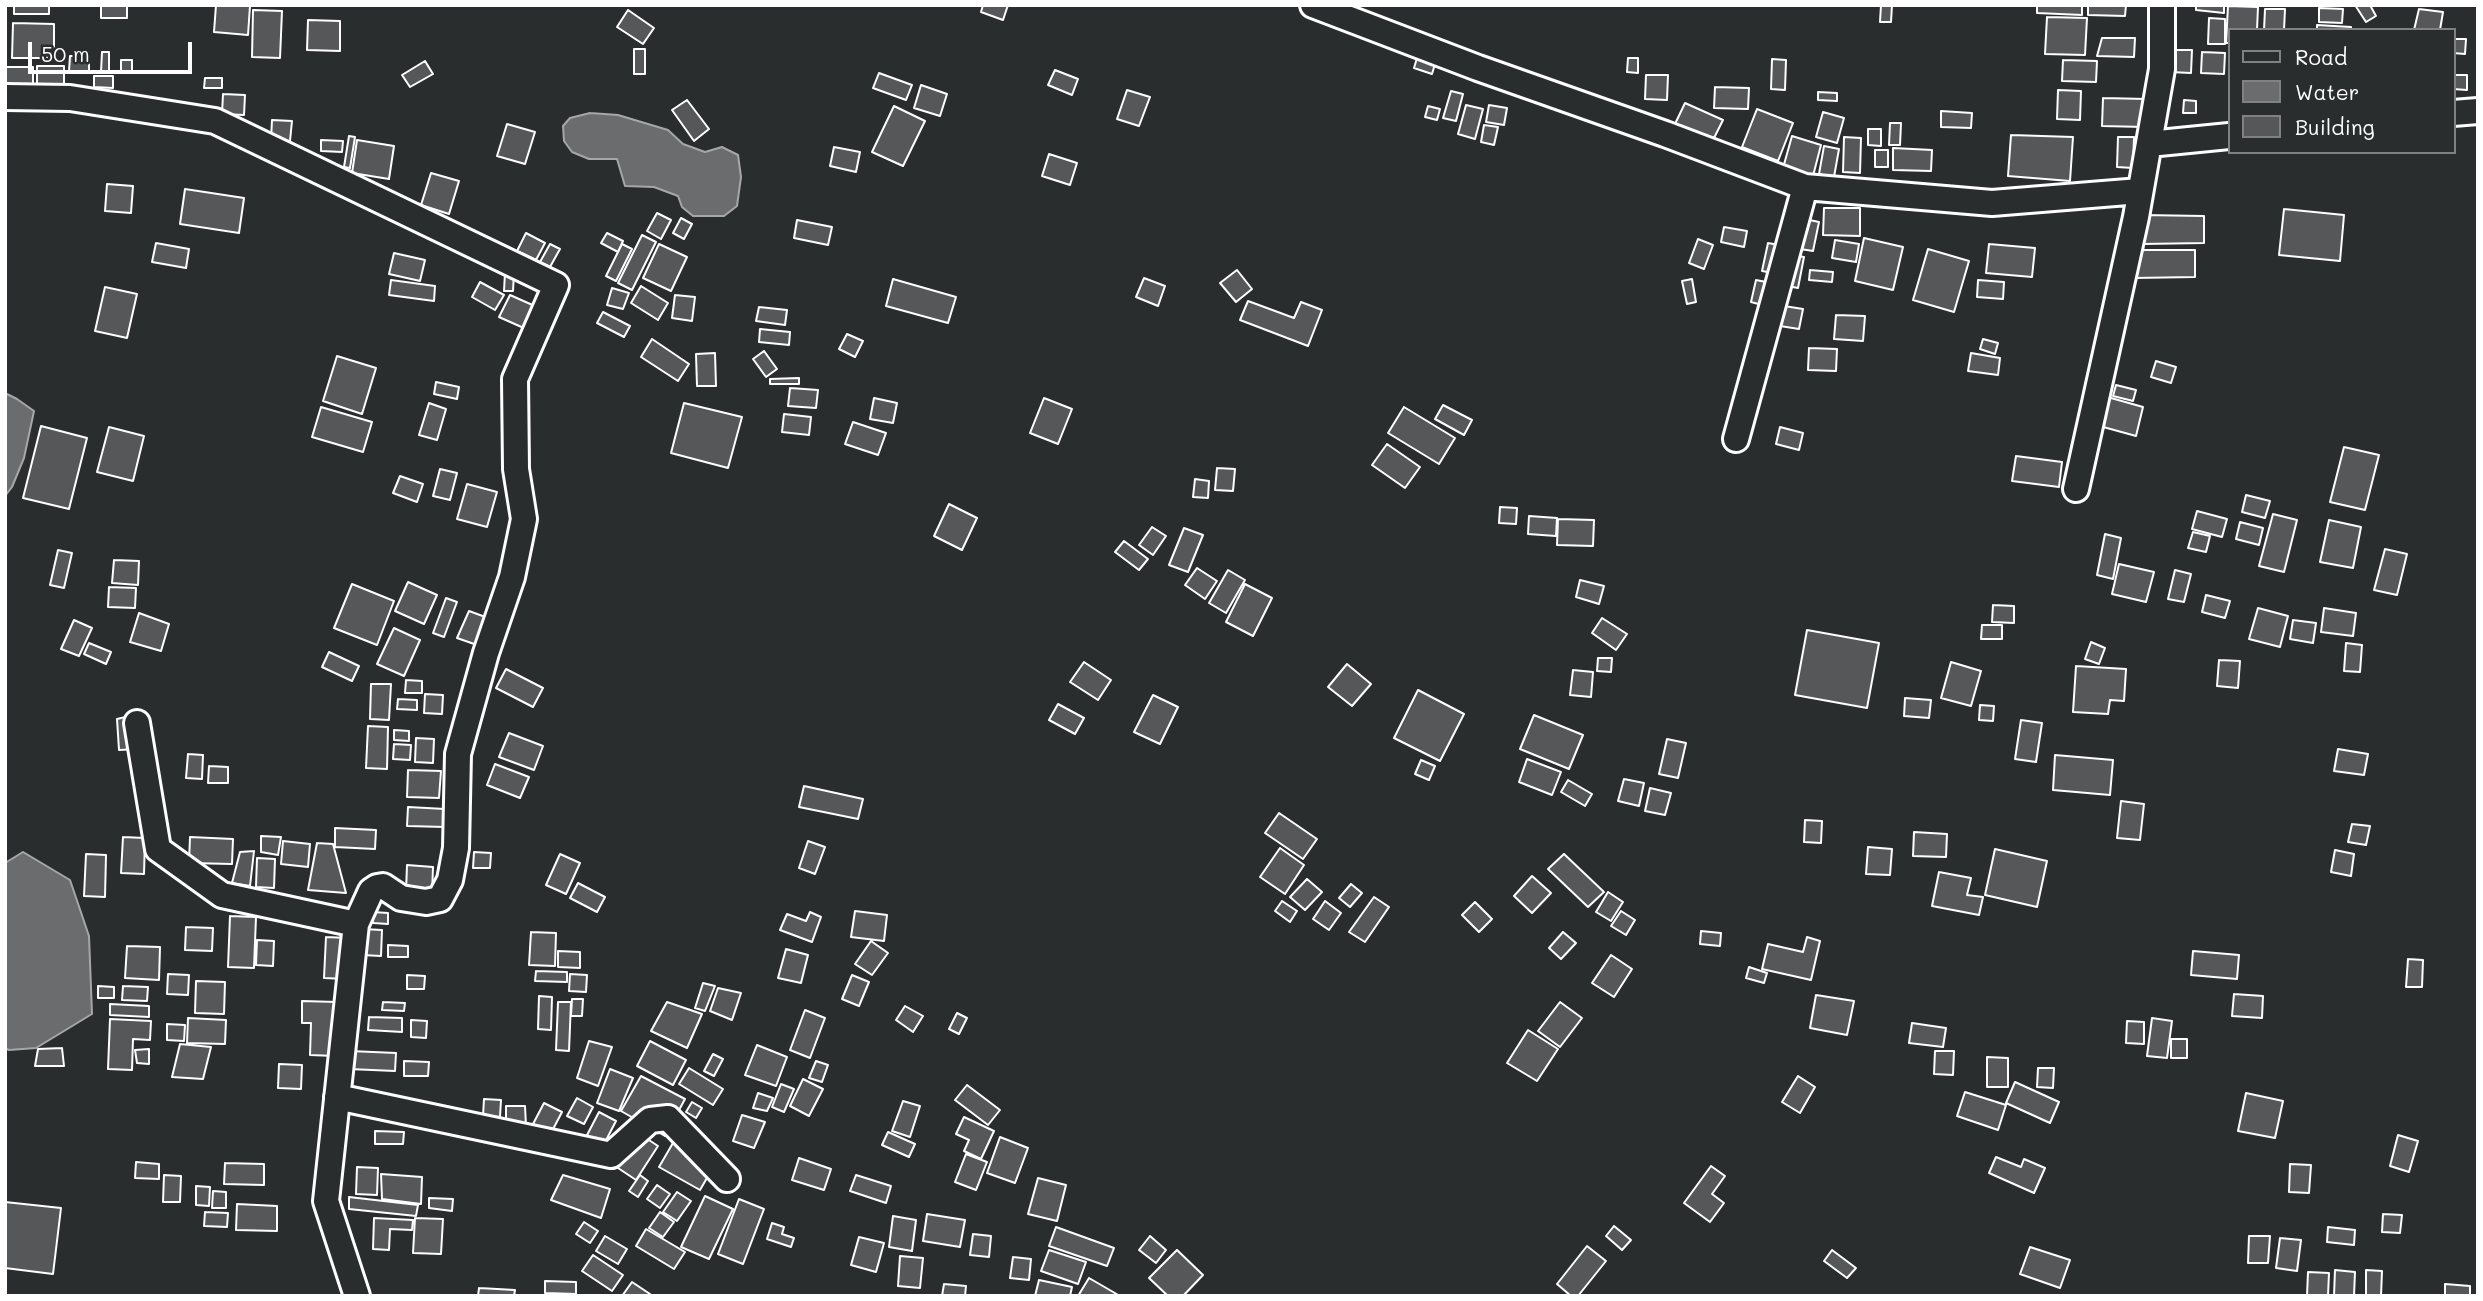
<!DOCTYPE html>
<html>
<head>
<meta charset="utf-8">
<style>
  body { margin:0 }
  #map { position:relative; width:2483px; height:1301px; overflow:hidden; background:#2a2d2e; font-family:Mali,sans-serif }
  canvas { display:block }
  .frame { position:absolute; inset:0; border:7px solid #fff; pointer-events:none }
  .legend { position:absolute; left:2228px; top:28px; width:228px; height:126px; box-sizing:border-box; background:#2a2d2e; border:2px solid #7f8182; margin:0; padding:9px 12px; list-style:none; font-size:21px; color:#fff }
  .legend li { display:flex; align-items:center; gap:14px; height:35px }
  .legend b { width:35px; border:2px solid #7f8182 }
  .scale { position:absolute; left:28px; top:42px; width:164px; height:32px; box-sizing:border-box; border:4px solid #fff; border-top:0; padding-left:9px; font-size:21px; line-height:24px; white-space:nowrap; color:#fff; -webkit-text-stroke:5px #2a2d2e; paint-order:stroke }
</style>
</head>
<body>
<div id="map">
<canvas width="2483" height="1301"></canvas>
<div class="frame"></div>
<ul class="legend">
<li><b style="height:9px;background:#2a2d2e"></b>Road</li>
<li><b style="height:19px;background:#6a6c6d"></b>Water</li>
<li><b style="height:19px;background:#555758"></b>Building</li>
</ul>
<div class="scale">50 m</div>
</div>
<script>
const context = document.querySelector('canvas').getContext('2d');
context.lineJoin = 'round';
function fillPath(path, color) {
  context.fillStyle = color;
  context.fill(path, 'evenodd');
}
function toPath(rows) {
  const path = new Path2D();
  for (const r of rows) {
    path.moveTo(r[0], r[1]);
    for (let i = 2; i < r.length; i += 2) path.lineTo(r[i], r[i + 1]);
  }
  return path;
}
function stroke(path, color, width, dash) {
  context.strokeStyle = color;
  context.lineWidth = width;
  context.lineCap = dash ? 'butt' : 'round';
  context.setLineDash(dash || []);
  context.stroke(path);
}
const water = toPath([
  [590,113,618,115,668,130,683,144,705,152,722,147,738,155,741,177,737,206,724,216,693,216,682,207,678,196,654,187,625,186,617,159,589,159,572,152,564,141,563,126,570,118,590,113],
  [5,393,17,399,34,411,24,458,12,487,5,496,5,393],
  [23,852,70,880,89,936,92,1014,36,1048,9,1050,5,1048,5,863,23,852]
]);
const building = toPath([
  [14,5,49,5,49,14,14,14,14,5],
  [101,5,127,5,127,18,101,18,101,5],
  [216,5,250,6,248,35,214,32,216,5],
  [983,5,1008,5,1003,20,981,12,983,5],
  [1881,5,1892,5,1891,22,1880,22,1881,5],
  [2037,5,2082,5,2082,15,2037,13,2037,5],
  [2088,5,2126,5,2125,16,2088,15,2088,5],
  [2196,5,2224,5,2224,13,2196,10,2196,5],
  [2355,5,2370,5,2376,16,2366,22,2355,5],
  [2228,6,2258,7,2257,30,2229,30,2229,43,2226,43,2228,6],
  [2319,8,2343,9,2342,23,2319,22,2319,8],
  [2265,9,2285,9,2284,30,2264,30,2265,9],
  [2419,9,2443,12,2440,30,2414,30,2419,9],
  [253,10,282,11,280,58,252,57,253,10],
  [628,10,654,28,643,44,617,27,628,10],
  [2047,17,2087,18,2085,55,2045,54,2047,17],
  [2209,18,2225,19,2225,44,2208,44,2209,18],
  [308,20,340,21,340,51,307,50,308,20],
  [13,23,54,24,54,58,12,58,13,23],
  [2317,25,2351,27,2351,30,2317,30,2317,25],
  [2102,38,2135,38,2134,57,2097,56,2102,38],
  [2453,39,2466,39,2465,54,2453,53,2453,39],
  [634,49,645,49,645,74,634,74,634,49],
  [2171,50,2192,50,2191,73,2170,72,2171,50],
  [102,52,109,52,109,72,101,72,102,52],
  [2202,52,2225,53,2224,74,2201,73,2202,52],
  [70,56,89,56,89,71,69,71,70,56],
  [1417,58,1435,64,1432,74,1414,68,1417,58],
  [1628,58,1638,58,1638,73,1627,72,1628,58],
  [1772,59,1786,60,1785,90,1771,89,1772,59],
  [121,60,132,60,132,72,121,72,121,60],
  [2063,60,2097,61,2096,82,2062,81,2063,60],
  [425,61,433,74,410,87,402,75,425,61],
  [37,66,64,66,64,84,37,84,37,66],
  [6,67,33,67,33,85,6,85,6,67],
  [1055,70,1078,79,1072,95,1048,85,1055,70],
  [879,73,912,85,906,100,873,88,879,73],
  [1646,75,1668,75,1667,100,1645,99,1646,75],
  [2453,75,2467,75,2467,90,2453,89,2453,75],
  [94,76,113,76,113,88,94,87,94,76],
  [205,78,222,78,222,88,204,88,205,78],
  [921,85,947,94,940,116,914,108,921,85],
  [1715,87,1749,88,1748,109,1714,108,1715,87],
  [1127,90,1150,97,1139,126,1117,119,1127,90],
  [2058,90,2081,91,2080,120,2057,119,2058,90],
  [1451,91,1463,94,1456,121,1443,118,1451,91],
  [1818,92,1837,93,1837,101,1818,100,1818,92],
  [223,94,245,95,244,115,222,114,223,94],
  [2103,98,2146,99,2145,127,2102,126,2103,98],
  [687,100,709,129,694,141,672,110,687,100],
  [2184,100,2196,101,2196,113,2183,113,2184,100],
  [1685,103,1723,120,1712,142,1675,124,1685,103],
  [1466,105,1483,109,1475,139,1458,134,1466,105],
  [1489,105,1507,108,1504,125,1486,122,1489,105],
  [894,106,925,121,903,166,872,152,894,106],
  [1428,106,1440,109,1437,120,1425,117,1428,106],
  [1757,109,1793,123,1778,161,1742,147,1757,109],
  [1941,111,1972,113,1971,128,1941,127,1941,111],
  [1823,112,1844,118,1837,143,1816,137,1823,112],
  [272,120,292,121,290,141,271,140,272,120],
  [1890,123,1901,123,1900,145,1889,145,1890,123],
  [507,124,535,132,525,164,497,156,507,124],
  [1484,125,1498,127,1494,145,1481,142,1484,125],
  [1868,129,1881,129,1881,146,1868,145,1868,129],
  [2011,135,2073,137,2070,181,2008,176,2011,135],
  [349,136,355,137,350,168,344,167,349,136],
  [1792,136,1821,145,1813,176,1783,168,1792,136],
  [1844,137,1861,138,1860,173,1843,172,1844,137],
  [2118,137,2134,137,2133,168,2117,167,2118,137],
  [321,140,343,141,342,152,321,151,321,140],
  [357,140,394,146,389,179,352,173,357,140],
  [1824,146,1839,149,1834,177,1819,174,1824,146],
  [834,147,860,152,856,172,830,166,834,147],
  [1893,148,1932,150,1931,171,1893,170,1893,148],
  [1875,150,1888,150,1888,167,1875,167,1875,150],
  [1049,154,1077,163,1070,185,1042,176,1049,154],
  [431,173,459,181,449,214,421,205,431,173],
  [107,184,133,186,131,213,105,211,107,184],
  [185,189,244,198,239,233,180,224,185,189],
  [1824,208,1860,208,1860,236,1823,235,1824,208],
  [2284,209,2344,215,2340,261,2279,255,2284,209],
  [657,213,671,220,661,239,647,231,657,213],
  [2142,215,2204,216,2204,243,2142,244,2142,215],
  [681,218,692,224,684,239,673,233,681,218],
  [1800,218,1819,222,1813,251,1794,248,1800,218],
  [797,220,832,227,828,245,794,238,797,220],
  [1724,227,1747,231,1744,247,1721,242,1724,227],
  [526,233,545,243,536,260,517,251,526,233],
  [607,233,623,241,618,252,601,243,607,233],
  [642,235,656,242,632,290,618,283,642,235],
  [1864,238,1903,247,1893,290,1855,281,1864,238],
  [1698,239,1713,245,1704,269,1689,263,1698,239],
  [1835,240,1859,244,1856,262,1832,258,1835,240],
  [156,243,189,249,186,268,152,262,156,243],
  [1768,243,1779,245,1773,273,1762,271,1768,243],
  [550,244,560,249,550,267,540,262,550,244],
  [622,244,632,249,616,281,606,276,622,244],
  [659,244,687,257,671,291,643,278,659,244],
  [1989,244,2035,248,2032,277,1986,273,1989,244],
  [1928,249,1969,261,1954,312,1913,300,1928,249],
  [2132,250,2195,250,2195,277,2133,278,2132,250],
  [394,253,425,260,420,281,389,274,394,253],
  [1792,255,1804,257,1798,288,1787,286,1792,255],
  [1237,270,1252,289,1236,302,1220,283,1237,270],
  [1810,270,1833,272,1832,282,1809,280,1810,270],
  [505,273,514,273,513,291,504,291,505,273],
  [1144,278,1165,286,1158,306,1136,297,1144,278],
  [893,279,956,297,948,323,886,306,893,279],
  [1692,279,1696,302,1687,304,1682,281,1692,279],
  [391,280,435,286,434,301,389,295,391,280],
  [1756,280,1771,283,1766,306,1751,302,1756,280],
  [1978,280,2004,282,2003,299,1977,297,1978,280],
  [480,282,504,295,495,310,472,297,480,282],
  [641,286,668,303,658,320,631,303,641,286],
  [105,287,137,294,127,338,95,331,105,287],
  [612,288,629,293,623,309,607,305,612,288],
  [510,295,537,307,526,329,499,317,510,295],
  [675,295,695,297,692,321,672,318,675,295],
  [1248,301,1294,318,1301,302,1322,310,1308,346,1240,320,1248,301],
  [1784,306,1803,309,1799,329,1780,326,1784,306],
  [759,307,787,310,785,325,756,321,759,307],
  [603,312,630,326,624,337,597,323,603,312],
  [1836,315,1865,316,1863,341,1834,339,1836,315],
  [760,329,790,332,789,345,759,342,760,329],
  [847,334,863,341,855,357,839,349,847,334],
  [652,339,689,364,678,381,641,357,652,339],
  [1983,339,1998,343,1995,354,1980,349,1983,339],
  [1809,348,1837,349,1836,371,1808,370,1809,348],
  [764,351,777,369,766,377,753,359,764,351],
  [715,353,716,386,697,386,696,354,715,353],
  [1971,353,2000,358,1998,375,1968,371,1971,353],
  [337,356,376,368,362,414,323,401,337,356],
  [2156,361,2176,367,2171,383,2151,377,2156,361],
  [799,378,799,384,770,384,770,379,799,378],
  [436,382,459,387,457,399,434,394,436,382],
  [2116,385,2136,390,2133,401,2113,396,2116,385],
  [790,388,818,390,816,408,788,406,790,388],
  [2104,396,2143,407,2136,436,2096,425,2104,396],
  [874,398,897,403,893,423,870,419,874,398],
  [1044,398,1072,409,1058,444,1030,433,1044,398],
  [429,403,446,409,437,440,419,435,429,403],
  [684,403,742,417,728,468,671,453,684,403],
  [1443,405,1472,420,1464,435,1435,419,1443,405],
  [321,407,372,422,363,452,312,437,321,407],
  [1404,407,1455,438,1439,464,1388,433,1404,407],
  [784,414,811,417,809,435,782,432,784,414],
  [853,422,886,433,878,455,845,444,853,422],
  [41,426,87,438,69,509,23,498,41,426],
  [109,427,144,436,133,481,97,472,109,427],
  [1780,427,1803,433,1799,450,1776,444,1780,427],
  [1387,444,1420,467,1405,488,1372,465,1387,444],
  [2344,447,2379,455,2365,510,2330,502,2344,447],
  [2016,456,2062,462,2059,487,2012,481,2016,456],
  [1217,468,1235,469,1233,491,1215,490,1217,468],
  [440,469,457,473,450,500,433,496,440,469],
  [400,476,423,484,417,502,393,493,400,476],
  [1195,479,1209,481,1208,498,1193,497,1195,479],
  [467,484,497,492,487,527,457,519,467,484],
  [2246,495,2270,501,2265,518,2242,512,2246,495],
  [949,504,977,518,962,550,934,536,949,504],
  [1500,507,1517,508,1516,524,1499,523,1500,507],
  [2197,511,2227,519,2222,537,2192,529,2197,511],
  [2273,514,2297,520,2284,572,2259,566,2273,514],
  [1529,516,1557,518,1556,536,1528,534,1529,516],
  [1558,519,1594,520,1593,546,1557,545,1558,519],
  [2329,520,2361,527,2353,568,2320,562,2329,520],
  [2240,522,2263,528,2259,545,2236,539,2240,522],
  [1152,527,1166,536,1153,555,1139,545,1152,527],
  [1184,528,1203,535,1188,572,1169,565,1184,528],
  [2193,532,2210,536,2206,552,2188,548,2193,532],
  [2105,534,2121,538,2113,579,2097,575,2105,534],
  [1124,541,1148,559,1139,570,1115,552,1124,541],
  [2385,549,2407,554,2397,595,2374,590,2385,549],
  [58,550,72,553,64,588,50,585,58,550],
  [114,560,139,561,138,585,112,583,114,560],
  [2119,564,2154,572,2146,602,2112,594,2119,564],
  [1197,568,1217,581,1205,599,1185,585,1197,568],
  [1228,570,1245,580,1226,613,1209,603,1228,570],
  [2175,570,2191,574,2184,602,2168,599,2175,570],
  [1580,580,1604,586,1599,604,1576,597,1580,580],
  [408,582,437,595,424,624,395,611,408,582],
  [352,584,394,601,377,645,334,628,352,584],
  [1245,584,1272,598,1253,636,1226,622,1245,584],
  [109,587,136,588,135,608,108,607,109,587],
  [2206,595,2230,601,2225,618,2202,612,2206,595],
  [446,598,457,602,444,637,433,633,446,598],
  [1993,605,2014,606,2014,623,1992,622,1993,605],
  [2258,608,2288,616,2280,647,2249,639,2258,608],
  [2324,608,2356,613,2353,636,2321,632,2324,608],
  [469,611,488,618,477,645,457,638,469,611],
  [139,613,169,624,161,651,130,642,139,613],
  [1602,618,1627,634,1616,650,1592,633,1602,618],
  [74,620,92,628,79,656,61,649,74,620],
  [2293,620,2316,623,2313,643,2290,639,2293,620],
  [1982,625,2002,625,2002,639,1981,639,1982,625],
  [394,628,420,640,404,676,377,664,394,628],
  [1807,630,1879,643,1867,708,1795,695,1807,630],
  [2091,642,2105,648,2099,664,2085,659,2091,642],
  [89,643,111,652,106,664,84,654,89,643],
  [2346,643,2362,645,2360,672,2344,671,2346,643],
  [329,652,359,666,352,681,322,667,329,652],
  [1598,658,1612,658,1611,672,1597,671,1598,658],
  [2219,660,2240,661,2238,688,2217,686,2219,660],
  [1084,662,1111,680,1098,700,1070,682,1084,662],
  [1951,662,1981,671,1971,706,1941,698,1951,662],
  [1347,664,1371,684,1352,706,1328,687,1347,664],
  [2076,666,2126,669,2124,701,2110,700,2108,714,2073,712,2076,666],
  [506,669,543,688,533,707,496,688,506,669],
  [1573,670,1593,672,1591,697,1570,695,1573,670],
  [406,680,422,681,422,693,405,693,406,680],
  [371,684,391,684,389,720,370,719,371,684],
  [1418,690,1464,714,1440,761,1394,738,1418,690],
  [425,694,443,695,442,714,424,713,425,694],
  [1153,695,1178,707,1160,744,1134,732,1153,695],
  [1905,698,1931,700,1929,718,1904,716,1905,698],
  [398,699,417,700,417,710,397,709,398,699],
  [1058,704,1084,718,1075,734,1049,720,1058,704],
  [1980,705,1994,706,1993,721,1979,720,1980,705],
  [134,715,137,749,119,750,117,719,134,715],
  [1534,715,1583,735,1569,769,1520,749,1534,715],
  [2021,720,2042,723,2036,762,2015,759,2021,720],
  [368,726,388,727,387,769,366,768,368,726],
  [394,730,409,731,409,741,394,740,394,730],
  [509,733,543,746,534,770,499,757,509,733],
  [416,738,434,739,433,763,415,762,416,738],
  [1667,739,1686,743,1678,778,1659,774,1667,739],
  [394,744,411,745,410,760,393,759,394,744],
  [2338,749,2368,754,2364,775,2334,771,2338,749],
  [188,754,203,755,202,779,186,778,188,754],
  [2055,755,2113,760,2110,795,2053,790,2055,755],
  [1527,759,1561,772,1552,795,1519,782,1527,759],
  [1421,760,1435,766,1429,780,1415,774,1421,760],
  [495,764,529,777,520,798,487,785,495,764],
  [209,766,228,767,228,783,208,783,209,766],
  [408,770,441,771,439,798,407,797,408,770],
  [1624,779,1644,783,1639,806,1618,801,1624,779],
  [1568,780,1592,794,1585,806,1561,792,1568,780],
  [804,786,863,799,858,819,799,807,804,786],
  [1650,788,1671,793,1665,815,1645,811,1650,788],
  [2121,801,2144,804,2140,840,2117,838,2121,801],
  [408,807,445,809,445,827,407,826,408,807],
  [1279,813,1317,839,1303,859,1265,833,1279,813],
  [1805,820,1822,821,1821,843,1804,842,1805,820],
  [2352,824,2370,826,2366,845,2348,842,2352,824],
  [335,828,376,830,375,849,335,847,335,828],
  [1914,832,1947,834,1946,857,1913,856,1914,832],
  [261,836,281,837,278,855,261,852,261,836],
  [123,837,145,838,144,874,121,873,123,837],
  [190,837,233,839,232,864,189,863,190,837],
  [283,841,310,844,308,867,281,864,283,841],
  [808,841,825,847,815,874,799,868,808,841],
  [317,843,333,844,346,893,308,890,317,843],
  [1868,847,1892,849,1890,875,1866,874,1868,847],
  [1280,848,1304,865,1285,894,1260,877,1280,848],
  [1995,849,2047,861,2037,907,1985,895,1995,849],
  [2335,850,2354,854,2351,876,2331,872,2335,850],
  [254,851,250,886,232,883,240,852,254,851],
  [474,852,491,853,490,868,473,868,474,852],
  [86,854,106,855,105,897,84,896,86,854],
  [560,854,580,863,566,894,546,885,560,854],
  [1564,854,1604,892,1588,907,1548,869,1564,854],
  [257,858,275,859,274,888,256,887,257,858],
  [407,865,433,867,432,894,406,892,407,865],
  [1939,872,1971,878,1967,895,1983,897,1979,915,1932,906,1939,872],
  [1532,876,1551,893,1532,913,1514,896,1532,876],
  [1307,879,1322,892,1305,910,1290,897,1307,879],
  [578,883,605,897,597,912,570,898,578,883],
  [1351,884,1362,893,1350,907,1339,898,1351,884],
  [1608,892,1623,902,1611,921,1596,912,1608,892],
  [1374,897,1389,907,1365,942,1349,932,1374,897],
  [1282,901,1297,911,1290,922,1275,911,1282,901],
  [1325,901,1341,913,1329,930,1313,919,1325,901],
  [1475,902,1492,919,1479,932,1462,915,1475,902],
  [855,911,887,915,884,941,851,937,855,911],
  [1621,911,1635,920,1626,935,1611,926,1621,911],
  [373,912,388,913,388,924,373,923,373,912],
  [810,912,821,917,812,942,780,930,787,914,806,921,810,912],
  [230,916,256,917,254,968,228,967,230,916],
  [186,927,213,928,212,951,185,950,186,927],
  [363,929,382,930,381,956,362,955,363,929],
  [1701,931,1721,933,1720,946,1700,944,1701,931],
  [531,932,556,933,555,966,529,965,531,932],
  [1563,932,1576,943,1561,959,1549,948,1563,932],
  [326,937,348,938,346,979,324,978,326,937],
  [1807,937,1820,941,1811,980,1762,969,1768,944,1803,952,1807,937],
  [257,940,274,941,273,966,256,965,257,940],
  [871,941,888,953,872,975,855,964,871,941],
  [388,945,408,946,408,957,388,957,388,945],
  [127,946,160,947,159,980,125,978,127,946],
  [786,949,808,955,801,983,778,978,786,949],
  [558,951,580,952,580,968,558,967,558,951],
  [2193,951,2239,955,2237,979,2191,975,2193,951],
  [1611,955,1632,969,1614,997,1592,983,1611,955],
  [2408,959,2423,960,2422,987,2406,987,2408,959],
  [1749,967,1767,973,1764,983,1746,978,1749,967],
  [536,971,567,972,567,982,535,981,536,971],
  [168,974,189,975,188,995,167,994,168,974],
  [570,974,587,975,586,992,569,991,570,974],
  [407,975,425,976,424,989,407,989,407,975],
  [852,975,869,982,859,1006,842,999,852,975],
  [196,981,225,982,224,1014,195,1013,196,981],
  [703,983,715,986,705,1011,695,1008,703,983],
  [98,986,114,987,114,998,98,998,98,986],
  [123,986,148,987,147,1001,122,1000,123,986],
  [718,988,741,993,732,1020,710,1011,718,988],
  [2234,994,2263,996,2262,1018,2232,1016,2234,994],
  [1816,995,1854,1001,1847,1035,1810,1028,1816,995],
  [539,996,552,997,551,1030,538,1029,539,996],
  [572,999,583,999,582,1016,571,1016,572,999],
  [302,1001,337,1002,335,1056,310,1055,311,1023,302,1023,302,1001],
  [383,1002,405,1003,404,1011,382,1010,383,1002],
  [558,1002,571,1002,569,1051,556,1050,558,1002],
  [667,1002,702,1014,687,1048,651,1031,667,1002],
  [1560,1002,1582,1018,1560,1047,1538,1031,1560,1002],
  [110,1004,149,1006,149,1017,110,1015,110,1004],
  [905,1006,923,1016,913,1032,896,1020,905,1006],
  [805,1010,825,1018,810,1058,790,1050,805,1010],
  [957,1013,967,1018,959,1034,949,1029,957,1013],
  [369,1017,402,1018,402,1032,368,1030,369,1017],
  [188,1018,226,1020,225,1044,187,1043,188,1018],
  [2152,1018,2172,1021,2167,1058,2147,1056,2152,1018],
  [110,1019,151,1021,150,1040,133,1039,132,1070,108,1069,110,1019],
  [411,1020,427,1021,426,1038,411,1037,411,1020],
  [2127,1021,2144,1022,2144,1044,2126,1043,2127,1021],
  [1912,1023,1946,1028,1943,1047,1909,1043,1912,1023],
  [167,1024,185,1025,184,1041,167,1040,167,1024],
  [1528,1030,1558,1049,1537,1081,1507,1063,1528,1030],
  [2171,1039,2187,1039,2187,1058,2171,1058,2171,1039],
  [589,1041,612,1047,598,1086,577,1078,589,1041],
  [650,1041,686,1060,673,1085,637,1066,650,1041],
  [180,1044,211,1047,203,1079,172,1077,180,1044],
  [757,1045,787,1057,776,1086,745,1075,757,1045],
  [62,1048,64,1066,35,1066,38,1049,62,1048],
  [149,1049,149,1064,137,1063,135,1050,149,1049],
  [350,1051,396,1053,395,1071,349,1069,350,1051],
  [1935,1051,1954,1051,1953,1075,1934,1074,1935,1051],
  [713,1054,723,1059,714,1076,704,1071,713,1054],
  [1987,1057,2008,1058,2008,1087,1987,1087,1987,1057],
  [404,1061,429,1062,428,1076,404,1076,404,1061],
  [816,1061,828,1065,822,1082,809,1078,816,1061],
  [279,1064,302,1065,301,1089,278,1088,279,1064],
  [689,1068,723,1089,713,1105,679,1084,689,1068],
  [2038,1068,2054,1068,2053,1088,2037,1087,2038,1068],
  [610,1069,633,1078,619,1111,597,1103,610,1069],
  [641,1076,685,1099,665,1136,621,1111,641,1076],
  [1798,1076,1815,1087,1800,1113,1782,1102,1798,1076],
  [803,1079,823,1089,809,1116,790,1106,803,1079],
  [2015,1082,2059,1102,2050,1123,2006,1103,2015,1082],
  [781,1084,794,1089,784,1112,772,1107,781,1084],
  [967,1085,1000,1110,988,1125,955,1100,967,1085],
  [1965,1092,2006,1105,1998,1130,1957,1116,1965,1092],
  [758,1093,773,1098,767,1111,753,1108,758,1093],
  [2246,1093,2283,1101,2275,1138,2238,1131,2246,1093],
  [577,1098,593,1107,584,1124,567,1116,577,1098],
  [484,1099,501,1100,500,1117,483,1116,484,1099],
  [903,1101,920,1106,910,1137,892,1131,903,1101],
  [692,1102,702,1108,696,1118,686,1112,692,1102],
  [544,1103,562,1112,551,1133,533,1124,544,1103],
  [506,1106,525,1106,526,1126,506,1126,506,1106],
  [599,1112,616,1121,602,1148,585,1139,599,1112],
  [742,1115,765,1122,754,1148,733,1141,742,1115],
  [964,1117,994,1131,981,1159,964,1151,969,1140,956,1134,964,1117],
  [629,1127,658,1146,636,1180,606,1160,629,1127],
  [375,1131,404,1132,403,1144,375,1144,375,1131],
  [888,1132,915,1144,909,1157,882,1145,888,1132],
  [2398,1135,2418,1141,2409,1172,2390,1166,2398,1135],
  [677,1136,718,1159,700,1190,659,1167,677,1136],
  [1000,1137,1028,1148,1015,1183,987,1173,1000,1137],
  [966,1154,987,1162,976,1190,955,1182,966,1154],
  [1996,1157,2021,1167,2024,1159,2045,1168,2034,1193,1989,1173,1996,1157],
  [799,1158,831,1169,824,1190,792,1180,799,1158],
  [136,1162,159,1164,159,1179,135,1178,136,1162],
  [225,1163,264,1164,264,1185,224,1184,225,1163],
  [2290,1164,2311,1165,2309,1193,2289,1192,2290,1164],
  [1711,1166,1725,1176,1712,1194,1724,1203,1710,1222,1684,1203,1711,1166],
  [357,1167,378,1168,377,1195,356,1194,357,1167],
  [381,1174,422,1177,421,1204,382,1199,381,1174],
  [164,1175,181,1176,180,1202,163,1202,164,1175],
  [563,1175,610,1189,601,1218,551,1200,563,1175],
  [640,1175,648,1181,638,1197,629,1191,640,1175],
  [856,1175,891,1186,886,1203,850,1191,856,1175],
  [1038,1178,1066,1185,1057,1221,1028,1214,1038,1178],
  [657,1185,670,1194,660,1208,647,1199,657,1185],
  [196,1186,210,1187,209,1206,196,1205,196,1186],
  [213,1191,226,1192,226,1208,212,1208,213,1191],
  [677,1192,691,1201,677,1221,663,1212,677,1192],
  [705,1196,733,1209,709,1259,681,1247,705,1196],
  [349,1197,418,1205,416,1216,349,1209,349,1197],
  [429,1198,453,1199,452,1211,429,1208,429,1198],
  [739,1199,764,1209,743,1264,718,1254,739,1199],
  [5,1202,61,1208,53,1274,5,1268,5,1202],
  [237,1204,277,1206,277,1231,236,1230,237,1204],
  [205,1212,228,1213,227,1227,204,1226,205,1212],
  [660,1212,674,1222,663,1237,649,1228,660,1212],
  [927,1214,965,1220,960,1247,923,1241,927,1214],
  [2383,1214,2402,1215,2400,1233,2382,1232,2383,1214],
  [893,1216,916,1220,912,1251,889,1247,893,1216],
  [374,1218,413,1220,412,1230,390,1229,389,1250,373,1249,374,1218],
  [415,1218,443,1219,441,1254,413,1253,415,1218],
  [584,1222,598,1231,590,1243,576,1234,584,1222],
  [772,1223,784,1227,782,1234,794,1238,791,1247,767,1239,772,1223],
  [1614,1226,1631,1240,1622,1250,1606,1236,1614,1226],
  [1056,1227,1114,1248,1107,1266,1049,1246,1056,1227],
  [2328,1227,2355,1230,2354,1245,2327,1242,2328,1227],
  [646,1229,685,1252,674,1269,636,1246,646,1229],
  [973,1234,991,1236,989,1257,970,1255,973,1234],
  [605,1236,627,1249,618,1264,596,1251,605,1236],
  [1150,1236,1166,1250,1156,1263,1139,1250,1150,1236],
  [2249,1236,2270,1236,2268,1263,2248,1263,2249,1236],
  [859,1237,884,1243,876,1272,851,1265,859,1237],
  [2280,1238,2301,1240,2297,1271,2276,1268,2280,1238],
  [1587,1246,1606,1261,1578,1296,1571,1296,1557,1284,1587,1246],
  [2030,1247,2070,1260,2060,1288,2020,1274,2030,1247],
  [1049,1250,1086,1262,1078,1284,1041,1271,1049,1250],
  [1177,1250,1203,1275,1183,1296,1168,1296,1149,1278,1177,1250],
  [1832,1250,1856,1268,1847,1278,1824,1261,1832,1250],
  [593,1255,623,1275,612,1291,582,1271,593,1255],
  [900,1256,923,1258,920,1288,898,1286,900,1256],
  [1013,1257,1031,1259,1029,1280,1010,1278,1013,1257],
  [2335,1270,2355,1272,2354,1296,2334,1296,2335,1270],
  [2366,1270,2382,1271,2381,1296,2366,1296,2366,1270],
  [2308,1272,2329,1273,2328,1296,2307,1296,2308,1272],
  [1089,1278,1120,1296,1078,1296,1089,1278],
  [1039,1280,1072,1287,1070,1296,1035,1296,1039,1280],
  [545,1281,576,1282,576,1294,545,1293,545,1281],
  [632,1282,653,1296,622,1296,632,1282],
  [944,1284,966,1286,965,1296,942,1296,944,1284],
  [2445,1284,2470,1286,2470,1296,2445,1296,2445,1284],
  [479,1288,515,1290,514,1296,478,1296,479,1288]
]);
const minor = toPath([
  [1313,5,1478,68,1665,134,1805,187,1992,203,2140,191],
  [5,97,70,98,215,121,556,285,515,379,516,469,524,519,512,577,486,653,458,754,456,848,450,880,440,899,426,902,401,898,383,886,377,887,371,891,356,924],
  [2453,113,2478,111],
  [2149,144,2229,136],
  [1736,439,1805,187],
  [2076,489,2136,217,2162,69,2162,5],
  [137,723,158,849,222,895,356,924,326,1201,357,1296],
  [337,1097,611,1155,650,1120,668,1118,727,1179]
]);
fillPath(water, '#6a6c6d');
stroke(water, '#a6a7a7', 2);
fillPath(building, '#555758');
stroke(building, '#fff', 2);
stroke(minor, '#fff', 30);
stroke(minor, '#2a2d2e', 24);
</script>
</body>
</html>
